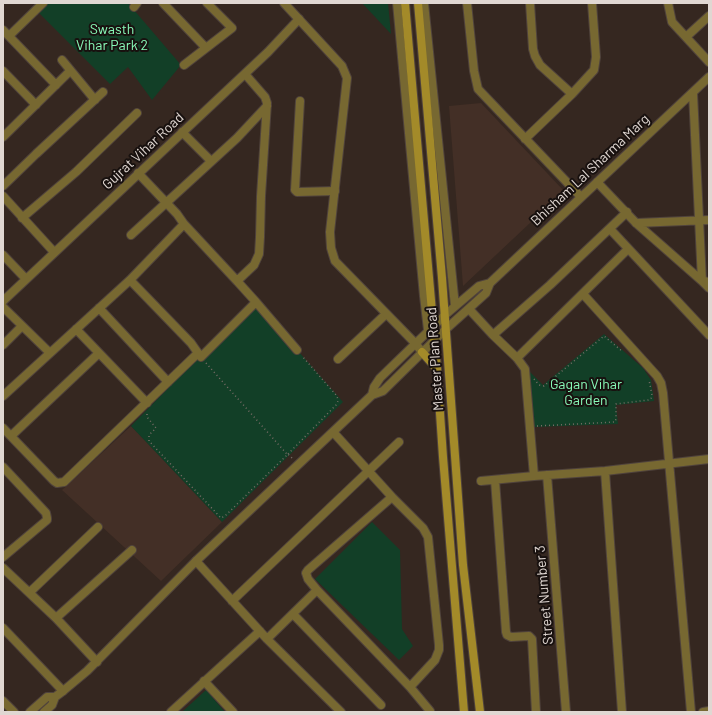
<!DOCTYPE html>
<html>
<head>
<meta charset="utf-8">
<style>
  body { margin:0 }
  #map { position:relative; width:712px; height:715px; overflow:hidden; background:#352720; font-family:Barlow,sans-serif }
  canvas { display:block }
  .frame { position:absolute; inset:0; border:4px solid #e0d7d2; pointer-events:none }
</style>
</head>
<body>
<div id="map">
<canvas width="712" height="715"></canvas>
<div class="frame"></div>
</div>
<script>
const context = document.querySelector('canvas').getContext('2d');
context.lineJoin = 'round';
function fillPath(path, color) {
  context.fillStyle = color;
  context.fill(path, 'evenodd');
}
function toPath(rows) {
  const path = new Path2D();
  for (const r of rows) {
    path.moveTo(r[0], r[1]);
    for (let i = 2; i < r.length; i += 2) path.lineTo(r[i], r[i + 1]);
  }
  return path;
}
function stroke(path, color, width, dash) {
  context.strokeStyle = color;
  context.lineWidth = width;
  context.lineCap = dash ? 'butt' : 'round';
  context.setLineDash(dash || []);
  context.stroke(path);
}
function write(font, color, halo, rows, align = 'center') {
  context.font = font + ' Barlow,sans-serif';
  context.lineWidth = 4;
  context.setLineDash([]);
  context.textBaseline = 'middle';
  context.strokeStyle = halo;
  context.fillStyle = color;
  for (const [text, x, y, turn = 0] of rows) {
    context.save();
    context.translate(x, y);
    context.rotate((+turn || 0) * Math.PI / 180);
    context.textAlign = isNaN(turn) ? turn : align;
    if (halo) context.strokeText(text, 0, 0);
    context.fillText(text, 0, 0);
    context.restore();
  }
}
const built = toPath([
  [481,103,564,191,463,286,449,106],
  [131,426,222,522,161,581,62,490]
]);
const green = toPath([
  [44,3,128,3,181,65,152,100,128,67,110,84,36,10],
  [362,3,388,3,391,34],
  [254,301,343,402,222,522,131,426],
  [604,334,643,368,651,380,654,401,616,405,618,424,534,427,531,415,527,369,543,385],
  [372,522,400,550,402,629,413,646,399,660,315,579],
  [206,690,225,712,182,712]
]);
const path = toPath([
  [206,363,287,454],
  [534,379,539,385,544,386,604,336,623,352],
  [147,414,147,417,156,428,149,435,149,441,221,518,225,516,288,454,292,458],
  [537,426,615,422,616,419,616,404,648,400,651,399,652,395,649,380],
  [288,454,337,404,338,401,337,396,302,356]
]);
const minor = toPath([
  [163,3,206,48],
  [397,3,424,296,428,330],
  [424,3,455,306],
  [467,3,474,71,478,89,581,197],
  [530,3,533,49,535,56,540,65,572,94],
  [668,3,672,22,709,62],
  [134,7,137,3],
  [3,30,56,85],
  [9,36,43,3],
  [686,37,709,16],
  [62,60,95,100],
  [184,65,232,28,207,3],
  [3,71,36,105],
  [693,93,702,281,709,288],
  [300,101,295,190,297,192,335,191],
  [182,132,211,161],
  [3,137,70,71],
  [525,139,572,94,594,70,596,57,592,3],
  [138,173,177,214,184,224],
  [597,182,636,223,702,281,705,281],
  [3,186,36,154,103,92],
  [3,196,54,252],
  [22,218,76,172,137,113],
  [636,223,709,220],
  [610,229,709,335],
  [131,235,237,138,267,106],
  [3,255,26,279],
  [237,281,256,302],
  [583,294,657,376,661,383,663,393,691,712],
  [3,301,268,52,299,19],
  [3,307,50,353],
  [99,308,168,382],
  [469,309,493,335,517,358,525,369,534,476],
  [445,315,479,286,490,283],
  [76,329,147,403],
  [446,329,486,293,490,283,709,77],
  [493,335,550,285,627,212],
  [3,345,22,326],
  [198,353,201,357,256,302,297,350],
  [517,358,628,249],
  [338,359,386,314],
  [3,396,130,280,184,224,237,281,254,265,259,254,260,237,261,196,267,103,265,97,245,74],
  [3,428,54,481,57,483,64,482,198,353,191,343,130,280],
  [334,433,392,497],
  [11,436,99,353],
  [3,467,46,513,47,518,47,520,3,557],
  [605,471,622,712],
  [547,475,566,712],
  [495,480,506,632,507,635,511,637,529,636,532,639,536,712],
  [481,481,534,476,605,471,709,459],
  [196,561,267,639,341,712],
  [3,568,56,618,97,662],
  [30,592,98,527],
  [232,601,399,442],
  [293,614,381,705],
  [56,618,132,550],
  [3,628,63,691],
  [267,639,317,590,410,687,435,660,439,650,439,645,428,537,423,528,392,497,308,570,306,573,308,579,317,590],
  [204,681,233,712],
  [410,687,430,711],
  [3,701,14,712],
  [171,712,260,631],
  [703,712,709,711]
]);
const tertiary = toPath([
  [284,3,342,66,347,78,330,232,331,248,335,261,415,343,422,352],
  [372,395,374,387,380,378,445,315],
  [30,712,47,697,55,697,63,691,87,671,196,561,372,395,383,391,446,329],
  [44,712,52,705,55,697]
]);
const secondary = toPath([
  [405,3,437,369,443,457,464,712],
  [418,3,442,278,463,565,480,712],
  [422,352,437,369]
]);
const parkNames = [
  ["Swasth",112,29],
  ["Vihar Park 2",112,45],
  ["Gagan Vihar",586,384],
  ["Garden",586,400]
];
const streetNames = [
  ["Gujrat Vihar Road",143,151,-43],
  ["Bhisham Lal Sharma Marg",590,170,-43],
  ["Master Plan Road",435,359,-94],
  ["Street Number 3",544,595,-95]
];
fillPath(built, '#432f26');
fillPath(green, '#123f27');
stroke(minor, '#50433c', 10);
stroke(tertiary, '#50433c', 10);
stroke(secondary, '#50433c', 10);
stroke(path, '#796d67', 1.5, [1, 3]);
stroke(minor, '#776831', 8);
stroke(tertiary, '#776831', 8);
stroke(secondary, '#a38a29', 8);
write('14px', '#89fbb9', '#18110f', parkNames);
write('14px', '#e0d7d2', '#18110f', streetNames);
</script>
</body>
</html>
